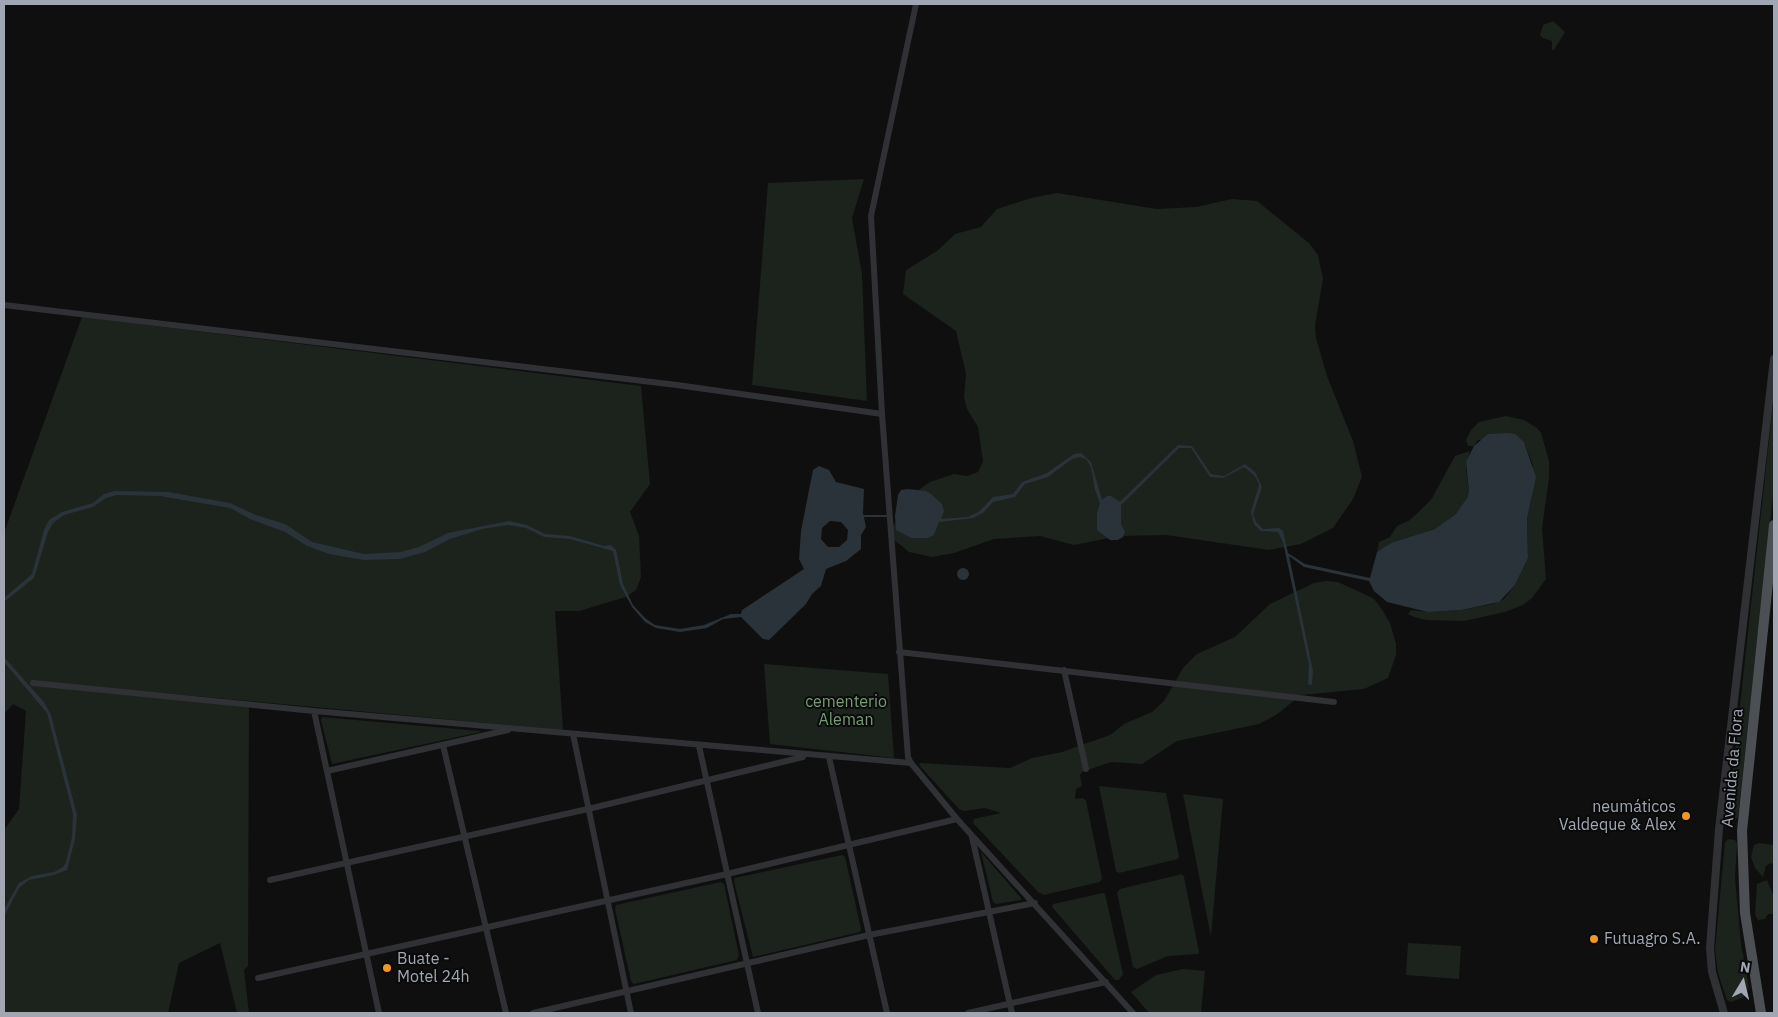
<!DOCTYPE html>
<html>
<head>
<meta charset="utf-8">
<style>
  body { margin:0 }
  #map { position:relative; width:1778px; height:1017px; overflow:hidden; background:#0f0f10; font-family:"IBM Plex Sans",sans-serif }
  canvas { display:block }
  .frame { position:absolute; inset:0; border:5px solid #a0a7b2; pointer-events:none }
  .north { position:absolute; left:1718px; top:957px; width:50px; height:50px; -webkit-text-stroke:4px #0a0a0b; paint-order:stroke; rotate:9deg; font-size:14px; font-weight:700; line-height:20px; text-align:center; color:#a0a7b2 }
  .north::after { content:''; display:block; margin:auto; width:18px; height:22px; background:#a0a7b2; clip-path:polygon(50% 0,100% 100%,50% 72%,0 100%) }
</style>
</head>
<body>
<div id="map">
<canvas width="1778" height="1017"></canvas>
<div class="frame"></div>
<div class="north">N</div>
</div>
<script>
const context = document.querySelector('canvas').getContext('2d');
context.lineJoin = 'round';
function fillPath(path, color) {
  context.fillStyle = color;
  context.fill(path, 'evenodd');
}
function toPath(rows) {
  const path = new Path2D();
  for (const r of rows) {
    if (r.length === 3) {
      path.moveTo(r[0] + r[2], r[1]);
      path.arc(r[0], r[1], r[2], 0, 2 * Math.PI);
      continue;
    }
    path.moveTo(r[0], r[1]);
    for (let i = 2; i < r.length; i += 2) path.lineTo(r[i], r[i + 1]);
  }
  return path;
}
function stroke(path, color, width, dash) {
  context.strokeStyle = color;
  context.lineWidth = width;
  context.lineCap = dash ? 'butt' : 'round';
  context.setLineDash(dash || []);
  context.stroke(path);
}
function write(font, color, halo, rows, align = 'center') {
  context.font = font + ' "IBM Plex Sans",sans-serif';
  context.lineWidth = 4;
  context.setLineDash([]);
  context.textBaseline = 'middle';
  context.strokeStyle = halo;
  context.fillStyle = color;
  for (const [text, x, y, turn = 0] of rows) {
    context.save();
    context.translate(x, y);
    context.rotate((+turn || 0) * Math.PI / 180);
    context.textAlign = isNaN(turn) ? turn : align;
    if (halo) context.strokeText(text, 0, 0);
    context.fillText(text, 0, 0);
    context.restore();
  }
}
const green = toPath([
  [1553,21,1565,32,1554,50,1552,50,1552,41,1543,38,1540,35,1543,25],
  [864,179,852,218,862,274,867,401,752,385,768,183],
  [1057,193,1157,209,1196,207,1232,199,1257,201,1309,243,1318,255,1323,279,1315,326,1316,338,1327,376,1353,441,1362,477,1353,499,1333,528,1301,544,1269,550,1166,535,1119,536,1074,545,1040,536,994,539,954,553,932,557,909,552,893,539,893,527,898,517,911,497,920,489,930,482,954,474,967,476,978,472,983,461,978,427,967,409,964,397,966,374,956,331,903,294,906,270,937,251,955,234,981,227,997,209,1031,198],
  [82,317,641,386,650,484,630,512,639,536,641,577,636,590,626,597,579,611,555,611,563,730,65,684,249,707,248,966,244,970,249,1013,237,1013,220,943,179,963,168,1013,4,1013,4,830,19,809,26,711,13,704,4,714,4,533],
  [1774,395,1774,486,1738,817,1734,821,1730,820,1728,815],
  [1506,416,1524,420,1537,428,1541,433,1549,461,1549,478,1542,528,1546,579,1532,598,1523,605,1505,612,1464,621,1426,620,1414,617,1408,614,1411,610,1428,612,1461,610,1493,604,1504,599,1515,585,1528,558,1527,519,1531,502,1533,465,1524,442,1478,440,1474,446,1468,446,1466,440,1471,430,1479,422],
  [1470,451,1466,469,1469,491,1465,503,1456,514,1441,527,1393,542,1377,552,1379,542,1390,537,1397,526,1410,520,1431,500,1455,456],
  [1326,581,1338,582,1364,594,1374,599,1381,608,1390,623,1396,644,1396,655,1388,678,1364,689,1301,695,1276,715,1259,724,1177,741,1142,764,1111,762,1082,772,1080,775,1082,786,1076,789,1075,799,1083,798,1086,801,1102,878,1100,882,1044,895,1038,892,973,823,974,819,1001,813,985,808,964,811,959,809,919,765,920,763,1010,768,1032,758,1062,752,1110,735,1124,724,1152,712,1164,701,1183,668,1197,654,1235,637,1270,604,1314,583],
  [764,664,888,674,894,758,770,744],
  [322,717,479,731,481,732,332,764,321,720],
  [1099,786,1166,793,1179,856,1178,859,1119,873,1116,871],
  [1183,794,1223,799,1211,937],
  [1728,839,1735,840,1737,844,1735,878,1741,944,1749,987,1744,997,1731,1002,1727,1000,1718,973,1715,950,1725,842],
  [1759,843,1774,845,1774,865,1771,863,1766,866,1763,877,1755,868,1751,857,1754,845],
  [981,852,1021,898,1021,900,996,904,993,902],
  [842,855,845,857,861,929,860,932,753,957,734,882,735,878],
  [1182,874,1184,877,1199,952,1198,954,1168,956,1137,969,1133,967,1117,893,1120,889],
  [1767,880,1774,897,1774,914,1768,914,1765,919,1758,920,1755,915,1757,884],
  [721,882,724,884,739,955,737,960,634,984,631,981,615,909,616,905],
  [1103,893,1105,894,1123,974,1119,980,1115,980,1052,907,1053,904],
  [1408,943,1461,946,1459,979,1406,975],
  [1183,969,1205,971,1201,1013,1149,1013,1131,992,1156,975]
]);
const water = toPath([
  [1508,433,1515,434,1524,442,1536,477,1527,519,1528,558,1515,585,1499,602,1461,610,1428,612,1387,602,1374,591,1369,581,1304,567,1289,556,1313,671,1312,685,1308,684,1309,665,1283,542,1278,532,1261,531,1254,524,1251,512,1259,485,1255,476,1244,467,1223,478,1210,477,1191,448,1179,448,1121,505,1121,524,1125,532,1123,537,1118,540,1110,540,1097,530,1097,513,1100,503,1095,490,1091,467,1086,459,1080,457,1072,459,1048,477,1025,484,1015,497,993,502,983,513,973,518,939,522,934,535,928,538,911,538,896,530,895,516,898,495,901,490,908,489,926,491,931,494,942,504,944,511,941,519,968,517,980,511,993,497,1013,494,1022,482,1047,473,1074,454,1081,453,1091,462,1102,500,1107,496,1111,496,1120,502,1178,445,1192,446,1211,474,1224,476,1245,464,1255,472,1262,487,1253,514,1256,522,1263,529,1279,528,1283,531,1288,553,1305,564,1370,578,1377,552,1383,548,1393,542,1435,529,1456,514,1467,498,1469,491,1466,462,1474,446,1488,434],
  [819,466,829,470,836,482,864,489,863,513,866,527,861,535,861,549,846,561,826,569,821,586,812,594,806,604,769,640,763,639,741,617,723,619,707,628,680,632,656,628,645,622,632,607,620,585,613,551,570,539,544,537,526,528,508,525,482,529,450,539,425,552,400,559,364,560,329,554,307,546,285,532,250,519,230,508,160,496,117,495,106,498,93,507,64,515,53,523,48,532,34,578,4,602,4,598,32,574,44,530,49,520,62,512,93,503,104,494,114,491,168,492,230,503,256,515,285,524,312,542,364,554,400,552,419,547,448,533,509,521,527,525,545,534,570,536,604,546,611,545,616,550,623,584,633,605,645,618,655,625,680,629,704,625,731,614,741,614,742,610,804,569,799,559,801,531,813,470],
  [830,521,841,522,848,530,847,540,839,547,828,547,821,539,822,528],
  [963,574,6],
  [4,657,44,702,51,715,77,815,75,839,67,870,54,875,29,880,19,888,4,917,4,909,19,883,32,876,54,872,63,867,66,862,72,837,73,814,47,713,4,662]
]);
const stream = toPath([
  [862,516,887,516]
]);
const minor = toPath([
  [916,4,871,216,882,414,908,757,911,763,957,819,1133,1013],
  [4,305,677,385,882,414],
  [899,652,1334,702],
  [1064,670,1086,769],
  [33,683,314,711,911,763],
  [314,711,379,1013],
  [573,734,631,1013],
  [443,745,506,1013],
  [699,746,758,1013],
  [829,757,887,1013],
  [327,771,508,730],
  [972,837,1012,1013],
  [270,880,588,809,803,757],
  [258,978,727,874,957,819],
  [533,1013,869,935,1035,903],
  [968,1013,1106,982]
]);
const tertiary = toPath([
  [1724,1013,1712,972,1710,948,1719,829,1774,359]
]);
const primary = toPath([
  [1761,1013,1745,913,1742,831,1774,525]
]);
const markers = [
  [1686,816,5,"#f39724"],
  [1594,939,5,"#f39724"],
  [387,968,5,"#f39724"]
];
const parkNames = [
  ["cementerio",846,702],
  ["Aleman",846,720]
];
const streetNames = [
  ["Avenida da Flora",1733,768,-85]
];
const poiNames = [
  ["neumáticos",1676,807,"right"],
  ["Valdeque & Alex",1676,825,"right"],
  ["Futuagro S.A.",1604,939],
  ["Buate -",397,959],
  ["Motel 24h",397,977]
];
fillPath(green, '#1b231c');
fillPath(water, '#293339');
stroke(stream, '#293339', 2);
stroke(minor, '#303135', 6);
stroke(tertiary, '#303135', 8);
stroke(primary, '#4c4f54', 10);
for (const [x, y, r, color] of markers) {
  const dot = new Path2D();
  dot.arc(x, y, r, 0, 2 * Math.PI);
  context.fillStyle = color;
  context.fill(dot);
  stroke(dot, '#0a0a0b', 2);
}
write('16px', '#789d76', '#0a0a0b', parkNames);
write('16px', '#a0a7b2', '#0a0a0b', streetNames);
write('16px', '#a0a7b2', '#0a0a0b', poiNames, 'left');
</script>
</body>
</html>
